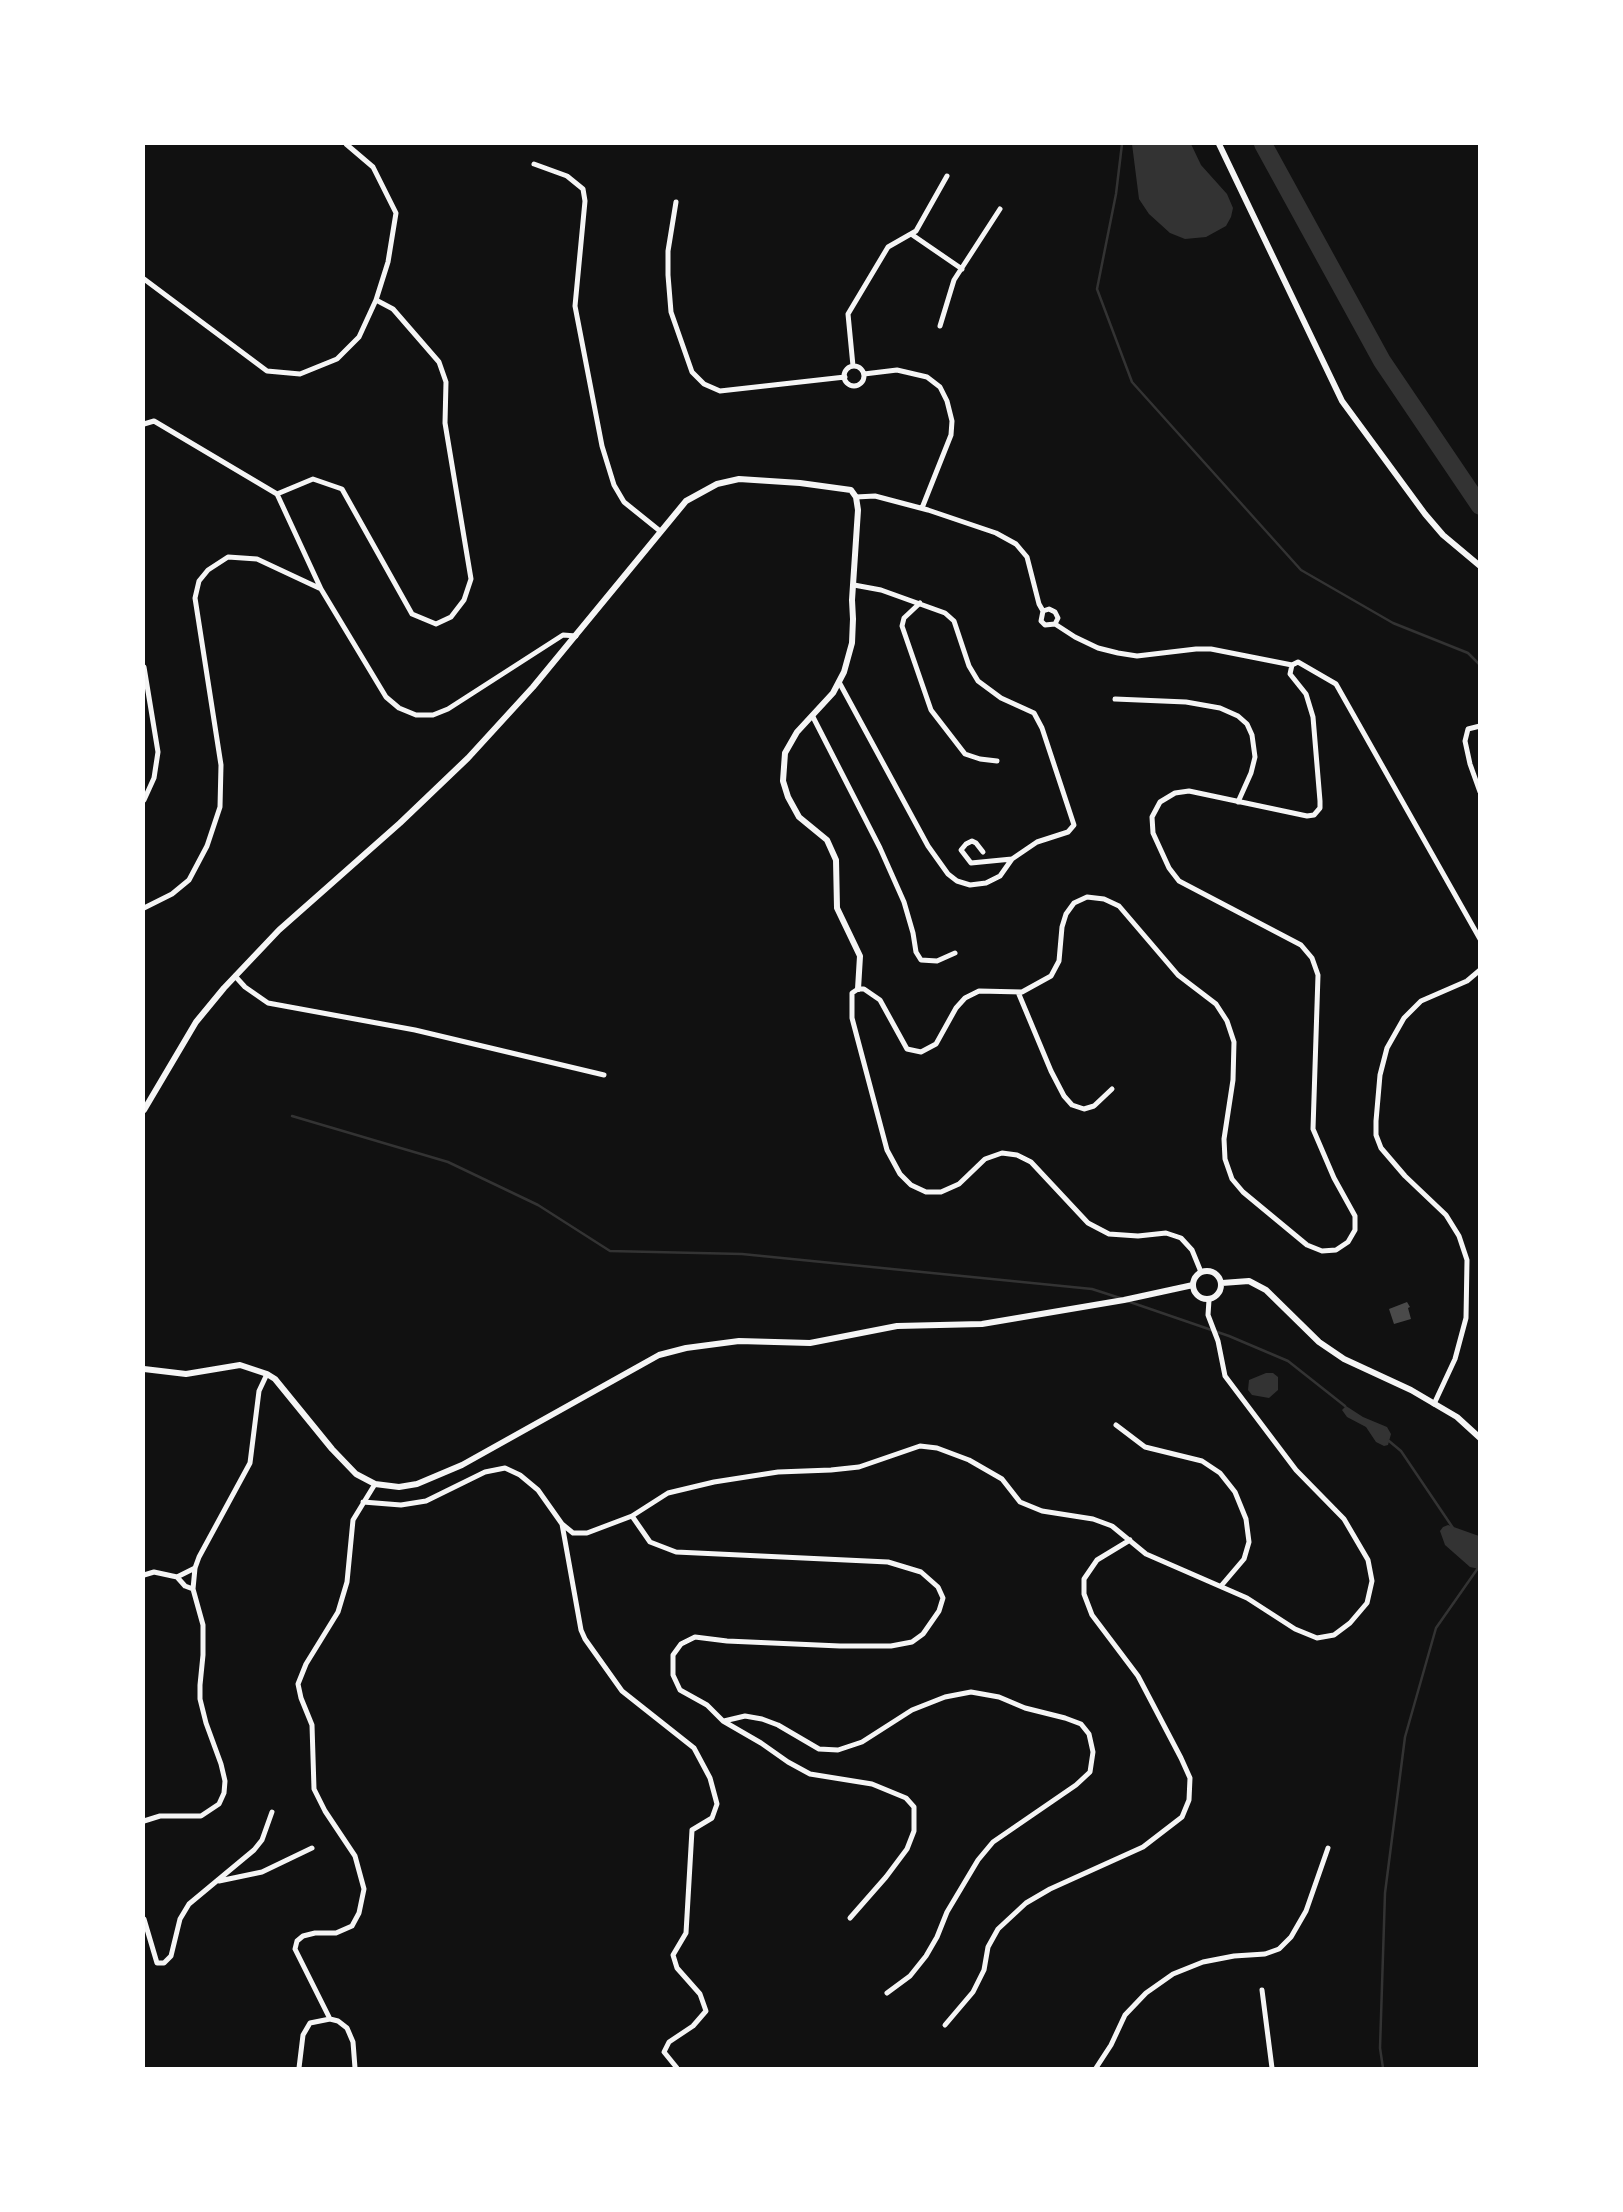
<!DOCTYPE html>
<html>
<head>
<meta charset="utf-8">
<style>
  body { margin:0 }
  #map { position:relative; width:1623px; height:2212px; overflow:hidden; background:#111; font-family:"Nunito Sans",sans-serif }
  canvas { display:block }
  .frame { position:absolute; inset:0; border:145px solid #fff; pointer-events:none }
</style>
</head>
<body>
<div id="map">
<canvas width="1623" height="2212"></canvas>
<div class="frame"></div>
</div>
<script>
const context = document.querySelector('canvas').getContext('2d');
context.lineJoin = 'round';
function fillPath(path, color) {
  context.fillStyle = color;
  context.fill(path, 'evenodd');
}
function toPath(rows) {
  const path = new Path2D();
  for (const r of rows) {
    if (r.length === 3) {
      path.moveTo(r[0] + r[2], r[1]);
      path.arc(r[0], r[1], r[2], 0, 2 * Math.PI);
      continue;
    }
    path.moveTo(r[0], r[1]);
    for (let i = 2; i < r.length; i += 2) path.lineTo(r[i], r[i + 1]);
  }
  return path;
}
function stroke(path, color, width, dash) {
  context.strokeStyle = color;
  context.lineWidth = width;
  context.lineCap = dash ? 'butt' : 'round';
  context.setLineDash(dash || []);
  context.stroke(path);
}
const water = toPath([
  [1132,144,1191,144,1201,165,1227,194,1233,208,1231,217,1226,226,1206,237,1185,239,1170,233,1149,214,1139,199],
  [1266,1373,1273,1373,1278,1377,1278,1390,1269,1398,1252,1395,1248,1390,1249,1380],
  [1346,1406,1363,1417,1387,1427,1391,1434,1388,1445,1384,1446,1376,1442,1366,1427,1347,1417,1342,1410],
  [1448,1525,1479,1536,1479,1569,1470,1567,1445,1545,1440,1531,1443,1527]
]);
const stream = toPath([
  [1122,144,1116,194,1097,289,1132,382,1301,570,1393,623,1468,653,1480,665],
  [292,1116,448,1162,538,1205,610,1251,742,1254,1092,1289,1120,1298],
  [1127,1301,1229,1336,1288,1361,1345,1406],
  [1389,1441,1401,1451,1453,1528],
  [1383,2068,1380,2048,1385,1893,1405,1737,1436,1628,1478,1568]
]);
const river = toPath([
  [1263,144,1382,361,1480,506]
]);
const building = toPath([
  [1407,1302,1410,1307,1408,1308,1411,1319,1394,1324,1389,1309]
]);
const minor = toPath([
  [534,164,567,176,583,189,585,201,575,306,602,446,614,485,624,502,660,531],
  [676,202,668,251,668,275,671,312,692,372,704,384,720,391,845,377],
  [911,234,962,269],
  [144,279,267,371,300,374,337,359,359,337,376,300,388,262,396,213,373,167,346,144],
  [940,326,954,280,1000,209],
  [853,366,848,314,888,247,916,231,947,176],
  [854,376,10],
  [864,374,897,370,927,377,940,387,947,401,952,421,951,435,922,508],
  [144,424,154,421,277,494,321,589,386,697,399,708,416,715,433,715,448,709,563,635,576,636],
  [277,494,313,479,342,489,412,614,436,624,451,617,464,600,471,579,445,423,446,382,439,362,393,309,376,300],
  [856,497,875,496,928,510,996,533,1016,544,1027,557,1039,604,1043,611],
  [854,585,881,590,945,613,954,621,969,666,978,681,1001,698,1034,713,1042,728,1074,825,1068,832,1037,842,1012,859,971,863,961,850,966,844,972,841,976,843,983,852],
  [920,603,904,618,902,626,931,710,965,754,980,759,997,761],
  [1055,624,1058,618,1055,612,1049,609,1043,611,1041,621,1045,625,1055,624,1075,637,1098,648,1118,653,1137,656,1196,649,1211,649,1292,665],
  [144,667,158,752,154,778,144,800],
  [839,682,928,846,948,874,957,881,970,885,986,883,1000,876,1012,859],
  [1115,699,1186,702,1220,708,1238,716,1247,724,1252,735,1255,757,1251,773,1238,802],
  [813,717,880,848,904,902,913,933,916,952,921,960,937,961,955,953],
  [1480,726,1468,729,1465,741,1470,764,1480,792],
  [144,908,172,894,189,880,207,846,220,807,221,765,195,598,199,581,208,570,228,557,257,559,319,588],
  [235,976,245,987,268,1003,415,1030,604,1075],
  [1018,992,1051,1071,1064,1096,1072,1105,1084,1109,1094,1106,1112,1089],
  [1201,1272,1192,1250,1181,1238,1166,1233,1138,1236,1109,1234,1088,1223,1031,1162,1017,1155,1002,1153,985,1159,959,1184,941,1192,926,1192,911,1185,900,1174,887,1150,852,1018,852,993,858,989,864,989,880,1000,907,1049,921,1052,936,1044,956,1008,965,998,979,991,1022,992,1051,976,1059,961,1062,927,1066,914,1074,903,1087,897,1104,899,1119,906,1178,975,1216,1004,1227,1021,1234,1042,1233,1080,1224,1139,1225,1159,1232,1179,1243,1192,1307,1245,1322,1251,1336,1250,1348,1242,1355,1230,1355,1216,1334,1178,1313,1129,1318,975,1312,958,1301,945,1179,881,1169,868,1153,833,1152,817,1160,802,1175,793,1189,791,1307,816,1314,815,1320,808,1320,801,1313,717,1306,694,1290,674,1292,665,1298,662,1336,684,1480,939],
  [1434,1404,1455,1359,1466,1318,1467,1260,1459,1236,1446,1215,1405,1176,1381,1148,1376,1135,1376,1121,1380,1075,1387,1048,1404,1018,1421,1001,1467,981,1480,970],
  [1116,1425,1145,1447,1202,1461,1220,1473,1235,1492,1246,1519,1249,1542,1244,1559,1221,1586],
  [363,1502,401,1505,426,1501,485,1472,505,1468,520,1475,538,1490,562,1524,573,1533,587,1533,632,1516,668,1493,714,1482,778,1472,831,1470,859,1467,920,1446,937,1448,969,1460,1002,1479,1020,1502,1042,1511,1093,1519,1112,1526,1146,1554,1247,1598,1295,1629,1317,1638,1334,1635,1350,1623,1367,1603,1372,1581,1368,1560,1344,1519,1296,1470,1225,1376,1218,1341,1208,1315,1209,1300],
  [632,1516,650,1542,676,1552,888,1562,921,1572,938,1587,943,1598,939,1611,923,1634,912,1642,891,1646,840,1646,727,1641,695,1637,681,1644,673,1655,673,1675,680,1690,707,1705,723,1721,761,1743,788,1762,810,1774,872,1784,906,1798,914,1807,914,1831,907,1849,886,1877,850,1918],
  [562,1524,581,1630,585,1639,622,1691,694,1748,710,1778,717,1804,712,1818,692,1830,686,1933,673,1955,677,1968,700,1994,706,2011,693,2026,669,2042,664,2052,677,2068],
  [144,1575,154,1572,177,1577,195,1568],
  [177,1577,185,1586,193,1589],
  [724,1721,745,1716,762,1719,778,1725,819,1749,838,1750,862,1742,912,1710,945,1697,971,1692,999,1697,1025,1708,1065,1718,1081,1724,1089,1734,1093,1752,1090,1772,1076,1785,993,1842,978,1860,947,1912,937,1937,926,1956,910,1976,887,1993],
  [144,1821,160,1816,201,1816,219,1804,224,1793,225,1781,221,1764,206,1723,200,1699,200,1685,203,1655,203,1625,193,1589,195,1568,199,1557,250,1463,259,1391,267,1374],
  [219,1881,262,1872,312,1848],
  [144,1919,157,1963,164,1963,171,1956,180,1919,189,1904,254,1850,262,1840,272,1812],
  [1262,1990,1272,2068],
  [330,2019,295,1949,297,1941,303,1936,315,1933,336,1933,352,1926,359,1913,364,1889,355,1856,325,1811,314,1789,312,1725,301,1698,298,1684,306,1664,338,1612,347,1582,353,1520,375,1484],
  [945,2025,973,1992,984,1970,988,1947,998,1929,1026,1903,1050,1889,1143,1847,1182,1817,1189,1800,1190,1778,1181,1758,1138,1676,1092,1615,1084,1594,1084,1579,1097,1560,1130,1540],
  [299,2068,303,2035,310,2023,330,2019,338,2021,347,2028,353,2042,355,2068],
  [1096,2068,1111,2045,1125,2015,1146,1993,1173,1974,1203,1962,1234,1956,1265,1954,1279,1949,1291,1937,1306,1911,1328,1848]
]);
const tertiary = toPath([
  [1219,144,1342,401,1425,514,1443,535,1480,566],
  [144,1110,196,1022,224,988,279,930,400,823,468,758,533,687,686,501,717,484,739,479,800,483,851,490,856,497,858,510,852,600,853,619,852,643,844,672,833,693,797,732,785,753,783,781,788,797,799,817,827,840,836,860,837,908,860,956,858,989],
  [1207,1285,14],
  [1222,1283,1249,1281,1266,1290,1319,1342,1344,1359,1411,1390,1457,1417,1480,1438],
  [144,1369,186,1374,240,1365,267,1374,275,1379,332,1449,356,1474,375,1484,399,1487,417,1484,462,1465,659,1355,686,1348,739,1341,810,1343,897,1326,982,1324,1124,1300,1193,1285]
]);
fillPath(water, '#333');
stroke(stream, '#333', 2.5);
stroke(river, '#333', 18);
fillPath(building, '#4a4a4a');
stroke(minor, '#f5f5f5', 5);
stroke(tertiary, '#f5f5f5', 6);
</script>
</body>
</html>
